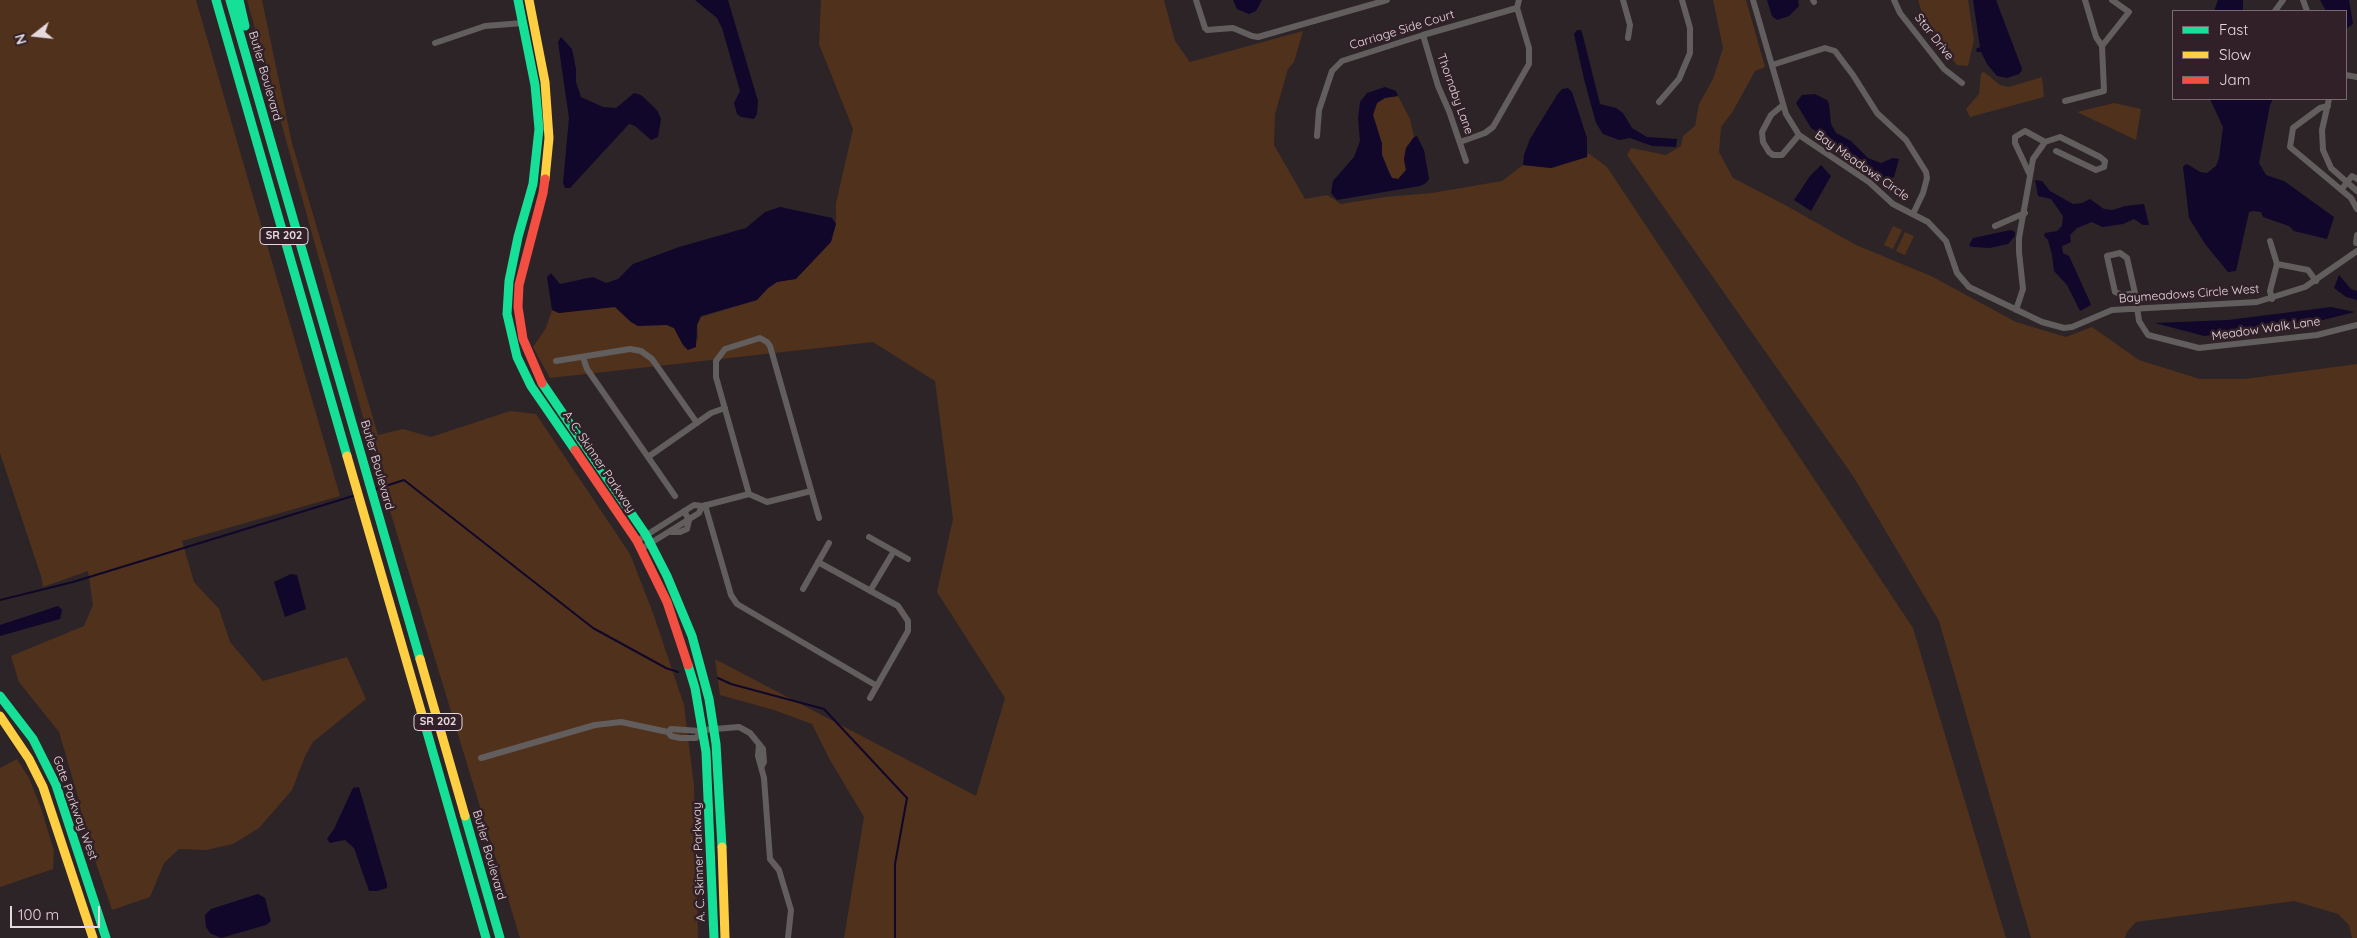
<!DOCTYPE html>
<html>
<head>
<meta charset="utf-8">
<style>
  body { margin:0 }
  #map { position:relative; width:2357px; height:938px; overflow:hidden; background:#2d2428; font-family:Quicksand,sans-serif }
  canvas { display:block }
  .legend { position:absolute; left:2172px; top:10px; width:175px; height:90px; box-sizing:border-box; background:#312028; border:1px solid #796a71; margin:0; padding:6px 9px; list-style:none; font-size:15px; color:#e6d9de }
  .legend li { display:flex; align-items:center; gap:10px; height:25px }
  .legend b { width:25px; border:1px solid #796a71 }
  .north { position:absolute; left:10px; top:10px; width:50px; height:50px; -webkit-text-stroke:4px #312028; paint-order:stroke; rotate:254deg; font-size:14px; font-weight:700; line-height:20px; text-align:center; color:#e6d9de }
  .north::after { content:''; display:block; margin:auto; width:18px; height:22px; background:#e6d9de; clip-path:polygon(50% 0,100% 100%,50% 72%,0 100%) }
  .scale { position:absolute; left:10px; top:906px; width:90px; height:22px; box-sizing:border-box; border:2px solid #e6d9de; border-top:0; padding-left:6px; font-size:15px; line-height:18px; white-space:nowrap; color:#e6d9de; -webkit-text-stroke:4px #312028; paint-order:stroke }
</style>
</head>
<body>
<div id="map">
<canvas width="2357" height="938"></canvas>
<ul class="legend">
<li><b style="height:6px;background:#16e098"></b>Fast</li>
<li><b style="height:6px;background:#ffcf43"></b>Slow</li>
<li><b style="height:6px;background:#f24e42"></b>Jam</li>
</ul>
<div class="north">N</div>
<div class="scale">100 m</div>
</div>
<script>
const context = document.querySelector('canvas').getContext('2d');
context.lineJoin = 'round';
function fillPath(path, color) {
  context.fillStyle = color;
  context.fill(path, 'evenodd');
}
function toPath(rows) {
  const path = new Path2D();
  for (const r of rows) {
    path.moveTo(r[0], r[1]);
    for (let i = 2; i < r.length; i += 2) path.lineTo(r[i], r[i + 1]);
  }
  return path;
}
function stroke(path, color, width, dash) {
  context.strokeStyle = color;
  context.lineWidth = width;
  context.lineCap = dash ? 'butt' : 'round';
  context.setLineDash(dash || []);
  context.stroke(path);
}
function write(font, color, halo, rows, align = 'center') {
  context.font = font + ' Quicksand,sans-serif';
  context.lineWidth = 5;
  context.setLineDash([]);
  context.textBaseline = 'middle';
  context.strokeStyle = halo;
  context.fillStyle = color;
  for (const [text, x, y, turn = 0] of rows) {
    context.save();
    context.translate(x, y);
    context.rotate((+turn || 0) * Math.PI / 180);
    context.textAlign = isNaN(turn) ? turn : align;
    if (halo) context.strokeText(text, 0, 0);
    context.fillText(text, 0, 0);
    context.restore();
  }
}
const green = toPath([
  [0,0,196,0,340,496,182,541,194,582,219,609,230,642,263,681,347,657,366,699,313,742,305,756,292,790,259,828,233,844,206,850,179,849,164,863,150,897,112,910,86,834,78,797,59,732,19,682,11,656,84,626,93,605,88,571,43,587,41,576,0,453],
  [247,0,262,0,292,143,378,435,403,429,431,437,510,411,536,414,630,554,653,613,684,705,694,786,698,938,520,938,380,478],
  [821,0,1164,0,1175,41,1190,62,1303,31,1294,62,1288,69,1275,114,1274,145,1305,199,1327,195,1341,204,1385,197,1432,193,1502,181,1523,165,1551,168,1587,157,1588,153,1607,167,1913,628,2006,938,844,938,864,817,830,760,812,724,774,710,720,695,715,659,976,796,1005,698,937,592,953,519,935,381,873,342,550,378,533,347,546,328,552,310,559,313,605,306,615,307,631,322,667,325,674,328,683,345,688,350,698,338,697,325,701,317,757,300,768,288,777,282,796,278,836,224,836,203,853,129,819,44],
  [1713,0,1746,0,1765,67,1755,71,1733,111,1721,127,1719,152,1733,178,1785,205,1856,245,1931,276,2016,322,2066,337,2092,327,2139,360,2200,379,2245,379,2357,364,2357,938,2352,938,2349,925,2338,914,2294,901,2136,922,2127,932,2125,938,2031,938,1939,621,1853,476,1627,155,1631,148,1666,155,1681,146,1683,136,1695,126,1699,104,1713,79,1723,48],
  [1918,0,1968,0,1974,40,1968,66,1957,65,1928,31],
  [1984,72,2000,85,2009,87,2042,77,2044,97,1970,117,1966,109,1979,94,1981,73],
  [1398,96,1410,119,1414,137,1406,148,1404,159,1406,170,1399,179,1392,178,1389,172,1382,155,1382,144,1373,115,1377,103,1385,98],
  [2114,103,2141,109,2136,140,2077,112],
  [1893,226,1902,230,1893,249,1884,245],
  [1905,232,1914,236,1905,255,1896,251],
  [17,759,29,778,41,808,54,851,53,869,0,887,0,768]
]);
const water = toPath([
  [695,0,728,0,758,101,757,114,754,119,741,117,737,114,734,103,740,91,722,28,717,18],
  [1233,0,1262,0,1256,11,1249,14,1237,9],
  [1767,0,1798,0,1799,6,1789,16,1777,20,1772,16],
  [1973,0,1996,0,2021,66,2022,70,2019,74,2007,78,1997,76,1987,64,1981,52,1977,52,1976,49,1980,47],
  [2218,0,2243,0,2243,11,2214,11],
  [2320,0,2349,0,2353,24,2346,29,2346,11,2326,11],
  [1577,30,1581,30,1583,36,1600,104,1616,108,1623,113,1632,128,1647,137,1677,139,1676,147,1652,146,1630,138,1619,140,1603,134,1596,123,1584,79,1574,34],
  [561,37,572,49,576,69,576,82,581,97,603,107,616,108,634,93,641,95,657,110,661,119,658,137,651,140,635,126,629,124,570,188,565,188,563,183,569,118,558,42],
  [1385,87,1396,91,1398,96,1385,98,1377,103,1373,115,1382,144,1382,155,1389,172,1392,178,1398,179,1406,170,1404,159,1406,148,1414,137,1417,136,1424,150,1429,179,1426,183,1420,186,1337,200,1331,193,1333,181,1354,157,1360,141,1358,118,1360,102,1367,93],
  [1568,88,1572,92,1587,138,1587,157,1551,168,1523,165,1524,155,1530,139,1557,95,1562,89],
  [1815,94,1827,100,1829,104,1831,124,1836,133,1851,141,1868,158,1881,163,1893,158,1899,159,1894,177,1888,180,1876,175,1857,158,1811,128,1796,103,1802,95],
  [2210,99,2273,99,2270,105,2259,163,2266,175,2284,181,2334,217,2327,239,2294,231,2289,226,2263,217,2261,212,2253,211,2249,212,2236,271,2228,272,2205,244,2189,218,2183,167,2186,164,2189,165,2200,172,2207,173,2216,166,2219,158,2223,127],
  [1821,165,1831,176,1811,211,1794,200,1810,176],
  [2035,180,2042,181,2050,191,2073,204,2082,203,2090,199,2104,209,2113,210,2125,206,2144,204,2149,225,2143,225,2134,219,2123,224,2102,227,2092,222,2077,228,2070,235,2071,242,2062,246,2063,253,2069,256,2090,302,2091,305,2084,309,2080,311,2067,285,2054,271,2052,255,2048,240,2044,236,2045,233,2057,231,2062,226,2063,216,2051,199,2038,196],
  [780,207,832,218,836,224,831,242,796,279,777,282,768,288,757,300,701,316,697,325,696,347,688,350,683,345,674,328,667,325,638,326,631,322,615,307,559,313,552,310,547,277,551,273,560,284,593,277,606,283,618,279,633,264,679,247,746,228,765,212],
  [2011,230,2015,232,2015,236,2008,244,1990,248,1972,247,1969,245,1973,238],
  [2339,275,2351,289,2357,291,2357,300,2346,297,2334,288],
  [2331,307,2355,312,2315,322,2212,335,2204,336,2155,323,2228,320],
  [291,574,297,575,306,609,285,617,274,582],
  [58,606,62,610,60,619,0,636,0,625],
  [359,787,387,884,387,888,377,891,369,891,354,848,345,840,330,843,327,839,334,829,353,788],
  [258,894,265,898,271,921,266,925,221,938,210,933,206,927,205,915,211,909]
]);
const stream = toPath([
  [376,489,404,480,593,628,666,668,678,672],
  [0,600,73,582,353,496],
  [718,678,731,684,824,709,907,798,895,864,895,938]
]);
const street = toPath([
  [1196,0,1205,28,1207,30,1233,28,1252,36,1258,37,1387,0],
  [1623,0,1630,25,1628,38],
  [1753,0,1786,114,1799,135,1869,182,1893,204,1928,222,1946,241,1957,273,1969,287,2042,322,2064,328,2072,327,2112,310,2257,302,2305,287,2357,251],
  [1813,0,1814,2],
  [1894,0,1900,13,1944,69,1962,83],
  [2303,0,2307,11],
  [2275,11,2283,0],
  [1423,35,1438,86,1449,111,1466,161],
  [435,43,485,26,523,23],
  [2102,46,2129,12,2112,0],
  [1772,65,1825,48,1835,51,1853,75,1877,113,1906,140,1926,172,1927,178,1923,193,1913,214],
  [2346,75,2357,77],
  [2329,99,2322,130,2323,150,2331,168,2357,191],
  [2065,101,2104,91,2102,46,2096,37,2085,0],
  [1659,102,1679,79,1690,53,1690,28,1682,0],
  [1783,105,1771,115,1762,132,1763,142,1769,152,1773,155,1782,155,1799,135],
  [2328,106,2320,108,2293,128,2290,147,2351,198,2357,209],
  [1317,136,1319,110,1332,71,1342,61,1423,35,1517,8],
  [1460,142,1485,133,1493,127,1529,64,1529,48,1517,8,1519,0],
  [2029,173,2015,143,2015,137,2025,131,2045,142],
  [2341,190,2352,176,2357,179],
  [1995,226,2025,213],
  [2270,241,2277,264,2270,291,2272,299],
  [2356,243,2357,235],
  [2120,253,2127,258,2135,293,2123,295,2115,292,2107,256,2120,253],
  [2277,264,2308,270,2316,281],
  [2135,293,2139,321,2148,335,2199,348,2317,335,2357,325],
  [2016,310,2023,289,2019,252,2019,238,2033,159,2045,142,2060,137,2100,157,2105,161,2104,167,2096,170,2056,151],
  [583,357,587,369,675,496],
  [556,361,630,349,641,351,652,359,697,423],
  [648,457,711,413,725,408],
  [811,491,767,502,749,494,716,377,716,361,725,349,760,338,767,342,770,346,819,518],
  [705,505,731,595,737,604,877,686],
  [703,506,749,494],
  [671,532,680,532,687,529,689,520,684,511],
  [869,537,908,559],
  [637,541,694,505,702,506,699,513,641,549],
  [818,562,898,606,908,621,908,631,870,698],
  [803,589,829,543],
  [870,591,894,551],
  [700,731,671,729,668,732,671,736,680,738,696,738,703,730,739,727,750,733,763,749,764,762,762,766],
  [759,744,758,756,764,778,770,859,779,870,791,910,788,938],
  [481,758,595,725,621,722,668,732]
]);
const fast = toPath([
  [216,0,347,456],
  [230,0,420,659],
  [239,0,245,26],
  [518,0,535,85,539,129,533,184,518,237,509,281,507,314,517,357,531,386,575,450],
  [542,383,646,535,667,576,692,636,709,699,716,744,722,847],
  [688,665,695,688,706,752,714,938],
  [0,696,33,739,56,785,106,938],
  [425,725,486,938],
  [465,816,500,938]
]);
const slow = toPath([
  [529,0,545,82,549,138,545,179],
  [347,456,425,725],
  [420,659,465,816],
  [0,716,29,759,43,787,93,938],
  [722,847,725,938]
]);
const jam = toPath([
  [542,383,523,339,518,307,519,285,543,193,545,179],
  [575,450,637,541,667,602,688,665]
]);
const shields = [
  [284,236,48],
  [438,722,48]
];
const shieldNames = [
  ["SR 202",284,236],
  ["SR 202",438,722]
];
const streetNames = [
  ["Carriage Side Court",1402,30,-17],
  ["Star Drive",1934,37,52],
  ["Butler Boulevard",265,76,74],
  ["Thornaby Lane",1455,94,70],
  ["Bay Meadows Circle",1862,166,35],
  ["Baymeadows Circle West",2189,294,-4],
  ["Meadow Walk Lane",2266,329,-8],
  ["A. C. Skinner Parkway",599,462,56],
  ["Butler Boulevard",377,465,74],
  ["Gate Parkway West",75,808,70],
  ["Butler Boulevard",489,855,74],
  ["A. C. Skinner Parkway",699,862,-92]
];
fillPath(green, '#50311c');
fillPath(water, '#10072a');
stroke(stream, '#10072a', 2);
stroke(street, '#625e5e', 6);
stroke(fast, '#16e098', 9);
stroke(slow, '#ffcf43', 9);
stroke(jam, '#f24e42', 9);
for (const [x, y, w] of shields) {
  const box = new Path2D();
  box.roundRect(x - w / 2, y - 8.5, w, 17, 4);
  context.fillStyle = '#312028';
  context.fill(box);
  stroke(box, '#e6d9de', 1);
}
write('bold 11px', '#e6d9de', null, shieldNames);
write('12px', '#e6d9de', '#312028', streetNames);
</script>
</body>
</html>
